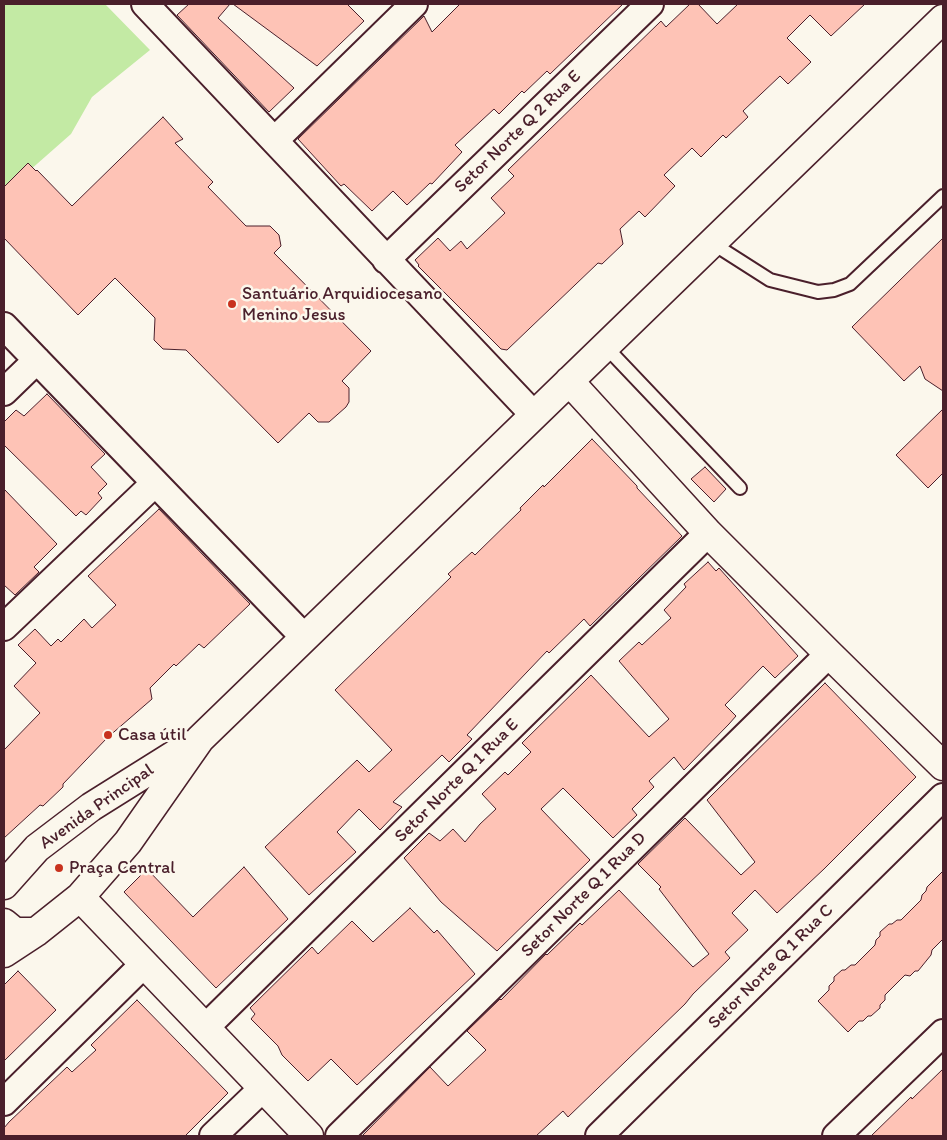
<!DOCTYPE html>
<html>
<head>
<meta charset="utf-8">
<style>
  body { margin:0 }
  #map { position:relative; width:947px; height:1140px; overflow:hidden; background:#fbf7ec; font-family:Itim,sans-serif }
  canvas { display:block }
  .frame { position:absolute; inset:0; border:5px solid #4a1f2b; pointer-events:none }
</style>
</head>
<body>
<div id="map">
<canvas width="947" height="1140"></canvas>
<div class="frame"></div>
</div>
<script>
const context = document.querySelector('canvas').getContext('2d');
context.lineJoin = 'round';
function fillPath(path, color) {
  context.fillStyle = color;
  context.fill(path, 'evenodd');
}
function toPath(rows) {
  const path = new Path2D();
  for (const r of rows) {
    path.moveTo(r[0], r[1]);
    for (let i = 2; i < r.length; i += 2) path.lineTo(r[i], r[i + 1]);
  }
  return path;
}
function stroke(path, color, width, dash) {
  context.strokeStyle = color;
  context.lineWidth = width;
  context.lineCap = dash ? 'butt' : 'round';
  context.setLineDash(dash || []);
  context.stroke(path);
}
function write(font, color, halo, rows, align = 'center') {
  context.font = font + ' Itim,sans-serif';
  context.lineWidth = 5;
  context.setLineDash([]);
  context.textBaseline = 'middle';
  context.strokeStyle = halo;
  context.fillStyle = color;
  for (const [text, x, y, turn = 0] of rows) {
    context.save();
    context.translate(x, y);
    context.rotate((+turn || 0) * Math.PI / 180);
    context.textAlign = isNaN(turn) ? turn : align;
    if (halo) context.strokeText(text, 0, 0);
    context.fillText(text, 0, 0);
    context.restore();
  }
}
const green = toPath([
  [4,4,105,4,150,50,92,97,71,134,4,193]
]);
const building = toPath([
  [189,4,230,4,218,18,294,88,269,112,177,15,189,4],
  [233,4,347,4,364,21,317,66,233,4],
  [460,4,623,4,550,74,547,71,524,93,522,91,499,114,494,109,455,145,462,152,432,184,430,183,407,205,393,191,372,211,344,184,341,186,298,139,424,16,432,32,460,4],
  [690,4,698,4,717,24,738,4,865,4,831,36,810,15,787,38,811,62,788,84,780,76,743,111,748,117,726,138,723,135,701,157,692,148,664,175,675,186,645,217,639,211,620,229,623,244,602,264,598,263,507,350,501,349,418,266,419,265,415,260,438,238,450,251,461,241,467,249,505,213,491,198,514,176,508,170,661,21,666,27,690,4],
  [163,117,183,139,175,143,213,182,208,187,246,226,270,226,279,235,281,246,274,253,371,351,342,381,349,388,349,402,346,407,329,422,318,422,309,413,278,443,186,350,163,349,154,340,155,318,115,278,78,315,4,238,4,187,28,163,36,171,37,170,72,206,163,117],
  [943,238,943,391,925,379,920,366,904,381,852,327,943,238],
  [47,394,105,454,91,467,107,484,98,493,102,498,86,515,81,511,76,516,4,445,4,422,16,410,24,416,47,394],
  [943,409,943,473,928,488,896,455,943,409],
  [592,439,637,486,637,488,682,536,590,626,584,619,549,653,547,651,467,735,472,739,449,762,442,755,393,802,402,807,380,830,359,809,337,832,356,852,309,895,265,847,357,760,369,772,392,750,335,690,451,577,448,574,472,552,475,555,521,510,520,508,543,485,544,487,592,439],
  [705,467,726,489,714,502,691,479,705,467],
  [4,489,57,544,34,567,39,572,15,595,4,585,4,489],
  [159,509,250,604,204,648,199,644,176,666,174,664,150,688,152,699,107,738,63,784,63,787,43,806,40,805,4,838,4,750,40,713,14,686,36,663,18,645,35,629,51,646,58,639,61,642,84,619,92,628,116,605,88,576,159,509],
  [708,562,716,571,719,568,798,656,775,678,763,666,725,705,736,716,729,724,684,770,674,757,649,781,654,787,632,809,637,815,613,838,563,788,541,809,590,860,497,951,441,902,404,858,429,833,440,841,453,829,465,842,480,824,496,809,482,794,505,772,508,775,531,752,522,743,591,675,649,737,669,719,619,661,639,642,642,645,671,618,664,610,686,587,684,584,708,562],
  [825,683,916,777,824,869,777,913,755,890,732,913,748,930,725,952,730,958,693,994,685,1004,568,1117,563,1111,536,1136,362,1136,430,1067,448,1086,486,1050,467,1031,500,999,501,1000,546,954,547,955,580,923,582,925,619,890,693,967,709,954,659,889,661,887,638,864,685,818,741,875,755,862,707,800,825,683],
  [244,867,288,919,216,988,124,892,147,869,193,917,244,867],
  [943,871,943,939,932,950,931,955,918,971,915,971,910,976,905,975,885,995,885,1000,880,1005,880,1008,871,1016,868,1016,863,1021,859,1021,848,1032,818,1001,829,990,829,986,834,981,834,977,842,970,845,970,851,965,855,965,875,945,876,940,880,936,880,932,889,924,892,924,897,920,901,920,921,900,922,895,926,891,927,887,943,871],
  [410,908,434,933,437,930,475,974,357,1085,331,1059,308,1081,282,1055,278,1046,251,1019,255,1014,250,1008,312,947,318,954,352,921,373,942,410,908],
  [18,971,56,1010,4,1061,4,985,18,971],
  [137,1000,228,1093,185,1136,4,1136,4,1128,9,1122,67,1067,72,1072,96,1050,91,1045,137,1000],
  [943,1069,943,1136,871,1136,911,1097,912,1099,943,1069]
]);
const service = toPath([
  [712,243,770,280,818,292,834,290,850,284,943,196],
  [605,346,740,488]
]);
const minor = toPath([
  [145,4,534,415],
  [275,140,414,4],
  [386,260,650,4],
  [4,326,304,637],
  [4,392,37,360],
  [4,627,155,483],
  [205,1028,708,533],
  [4,1102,144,964],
  [213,1136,263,1088],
  [339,1136,829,654],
  [599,1136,943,797],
  [836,1136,943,1033]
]);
const tertiary = toPath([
  [569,381,708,533,829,654,943,766],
  [4,885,37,848,91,807,190,745],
  [80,897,309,1136],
  [4,923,15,932,36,932],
  [4,953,36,932,80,897,128,842,200,739,943,19]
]);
const markers = [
  [232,304,5,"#c8321e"],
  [108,735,5,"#c8321e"],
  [59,868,5,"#c8321e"]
];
const streetNames = [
  ["Setor Norte Q 2 Rua E",518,132,-44],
  ["Setor Norte Q 1 Rua E",457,781,-45],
  ["Avenida Principal",97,807,-35],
  ["Setor Norte Q 1 Rua D",584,895,-45],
  ["Setor Norte Q 1 Rua C",771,967,-45]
];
const poiNames = [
  ["Santuário Arquidiocesano",242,294],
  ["Menino Jesus",242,315],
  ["Casa útil",118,735],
  ["Praça Central",69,868]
];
fillPath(green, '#c3eaa4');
fillPath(building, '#fec3b6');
stroke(building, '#4a1f2b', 1);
stroke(service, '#4a1f2b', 16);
stroke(minor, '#4a1f2b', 30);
stroke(tertiary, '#4a1f2b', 31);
stroke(service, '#fbf7ec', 12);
stroke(minor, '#fbf7ec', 26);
stroke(tertiary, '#fbf7ec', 28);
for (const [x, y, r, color] of markers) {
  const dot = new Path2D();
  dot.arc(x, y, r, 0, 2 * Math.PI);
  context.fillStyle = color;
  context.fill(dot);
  stroke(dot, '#fbf7ec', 2);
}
write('18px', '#4a1f2b', '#fbf7ec', streetNames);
write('18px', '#4a1f2b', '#fbf7ec', poiNames, 'left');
</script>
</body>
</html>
